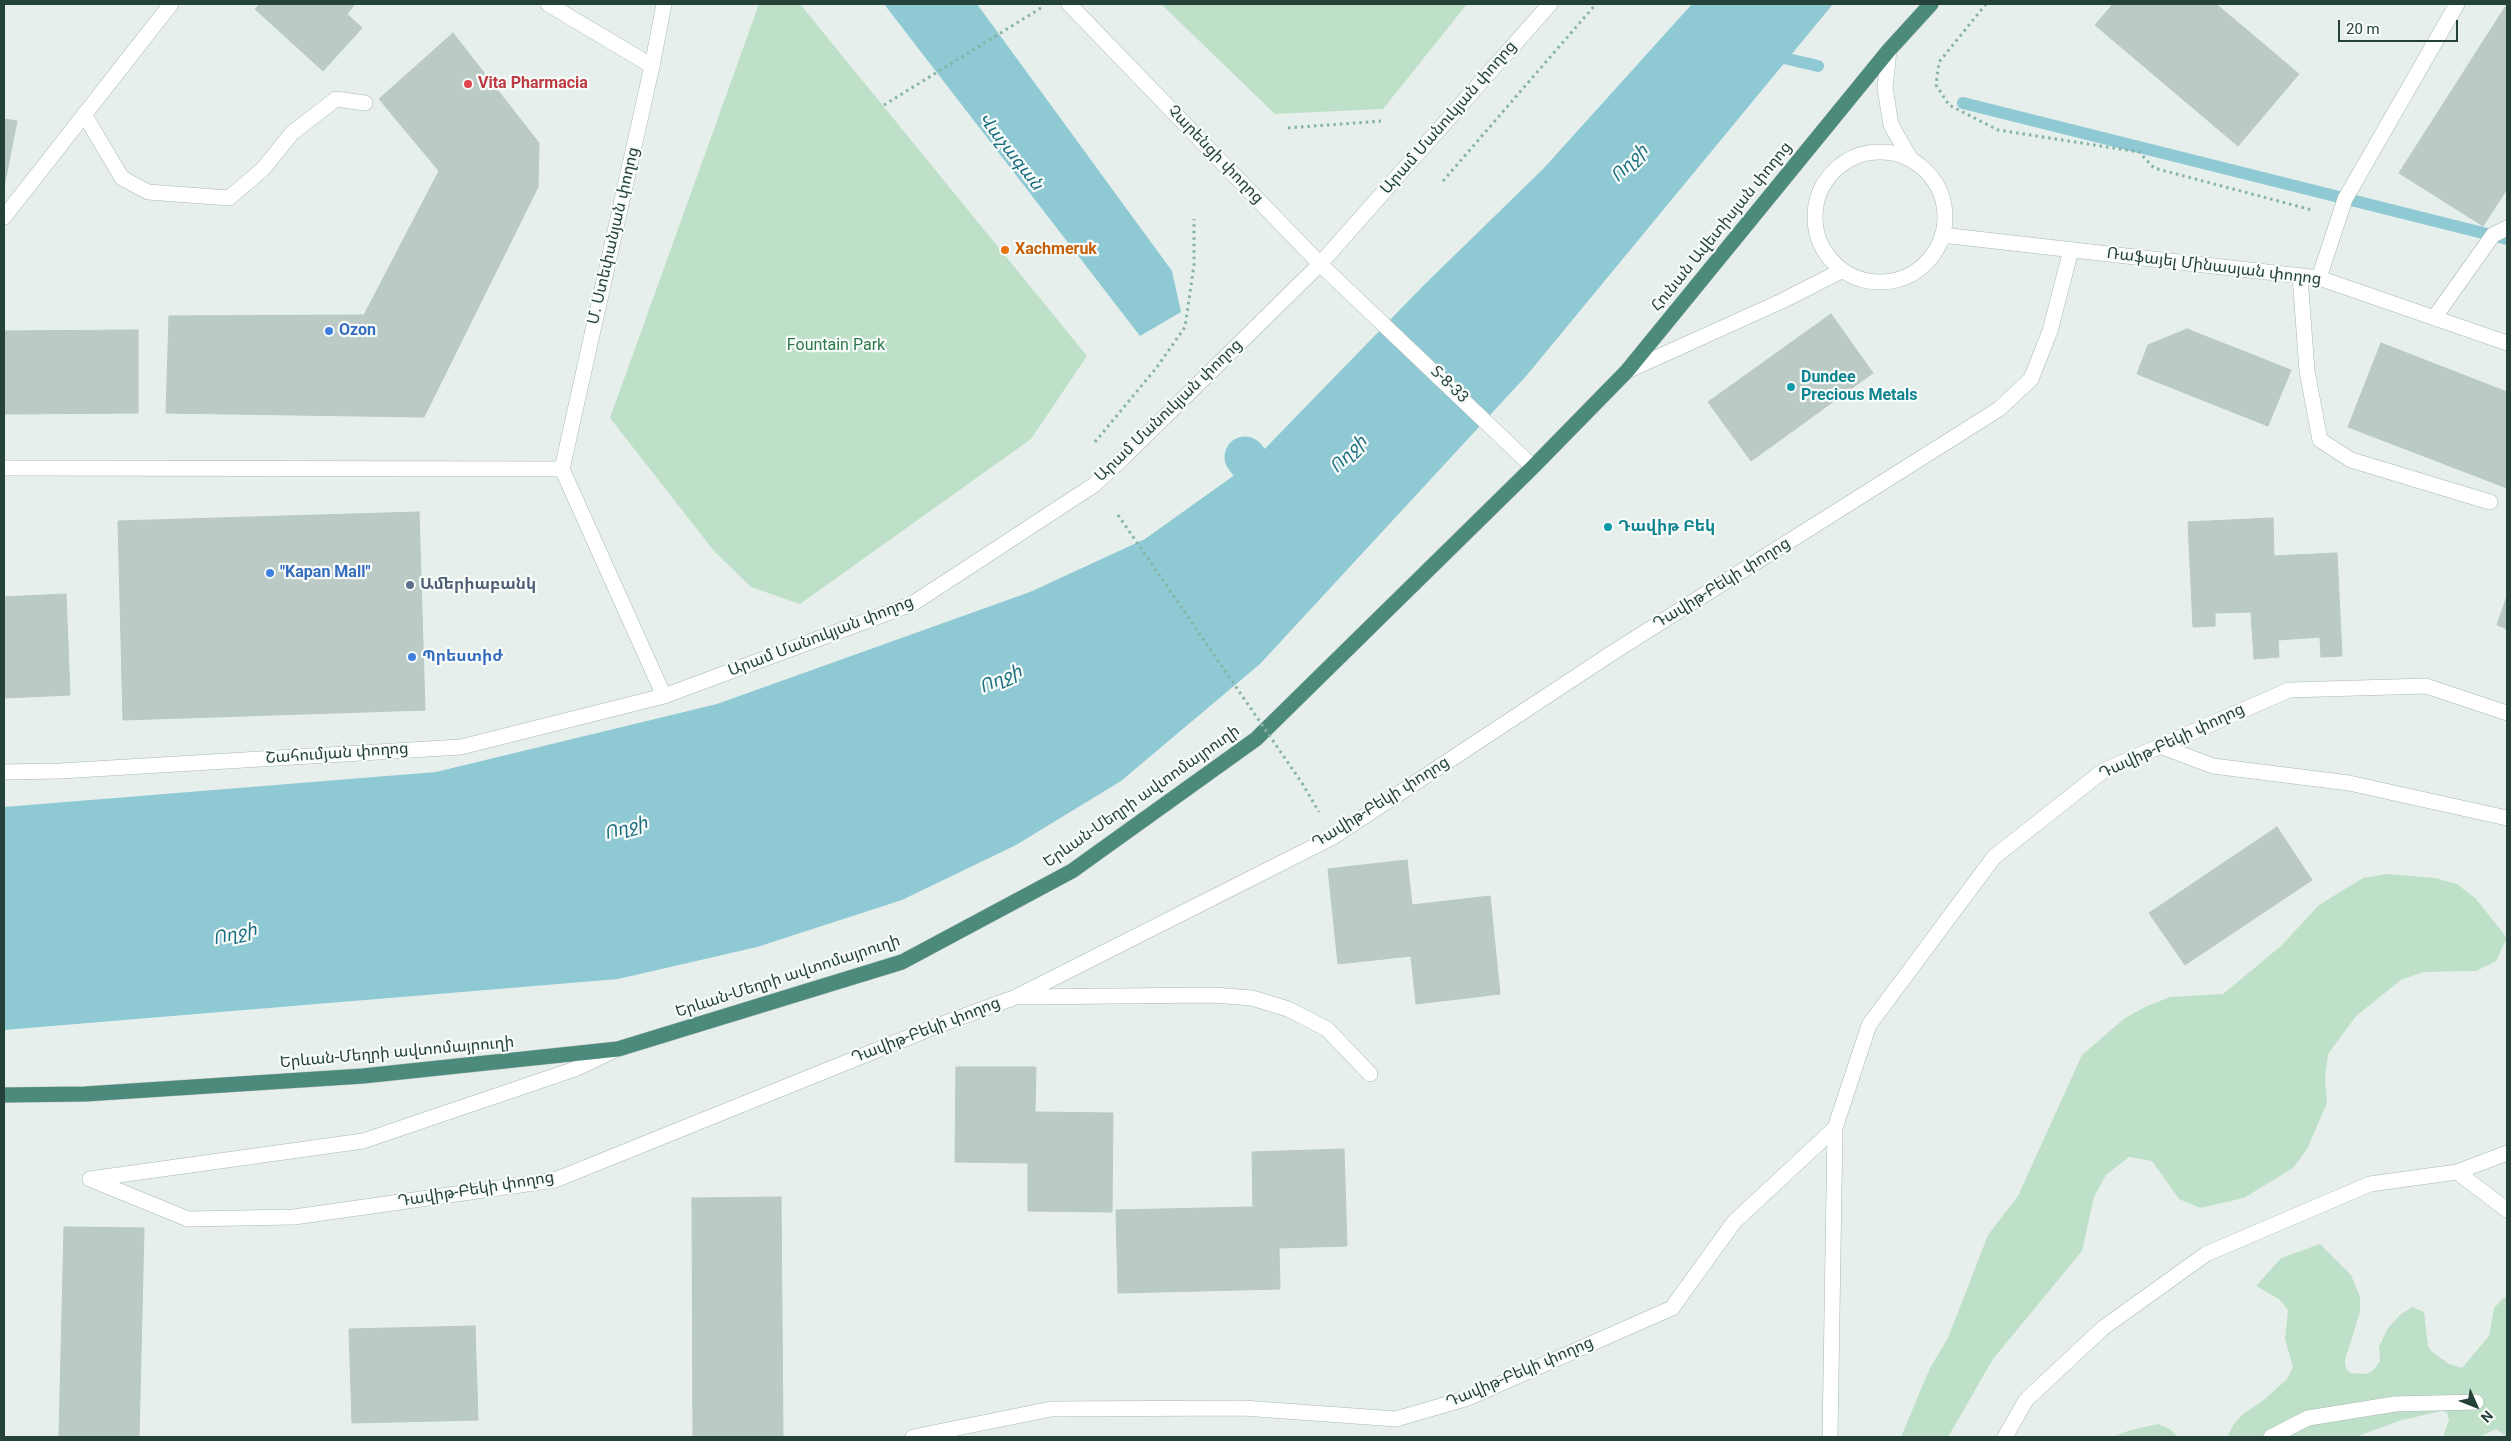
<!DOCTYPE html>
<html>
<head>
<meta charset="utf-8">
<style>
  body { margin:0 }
  #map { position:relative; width:2511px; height:1441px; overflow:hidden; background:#e6efeb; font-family:Roboto,sans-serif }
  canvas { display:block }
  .frame { position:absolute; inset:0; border:5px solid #24423a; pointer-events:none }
  .north { position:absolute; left:2451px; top:1381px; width:50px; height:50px; -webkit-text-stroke:4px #f7fbf9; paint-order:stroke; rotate:134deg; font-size:14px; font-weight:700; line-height:20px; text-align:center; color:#24423a }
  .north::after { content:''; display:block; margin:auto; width:18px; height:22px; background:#24423a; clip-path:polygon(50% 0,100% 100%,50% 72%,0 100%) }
  .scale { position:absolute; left:2338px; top:20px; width:120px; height:22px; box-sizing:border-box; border:2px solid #24423a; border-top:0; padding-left:6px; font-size:15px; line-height:18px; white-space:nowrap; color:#24423a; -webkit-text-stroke:4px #f7fbf9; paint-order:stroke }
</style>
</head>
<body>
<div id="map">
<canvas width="2511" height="1441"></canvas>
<div class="frame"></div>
<div class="north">N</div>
<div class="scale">20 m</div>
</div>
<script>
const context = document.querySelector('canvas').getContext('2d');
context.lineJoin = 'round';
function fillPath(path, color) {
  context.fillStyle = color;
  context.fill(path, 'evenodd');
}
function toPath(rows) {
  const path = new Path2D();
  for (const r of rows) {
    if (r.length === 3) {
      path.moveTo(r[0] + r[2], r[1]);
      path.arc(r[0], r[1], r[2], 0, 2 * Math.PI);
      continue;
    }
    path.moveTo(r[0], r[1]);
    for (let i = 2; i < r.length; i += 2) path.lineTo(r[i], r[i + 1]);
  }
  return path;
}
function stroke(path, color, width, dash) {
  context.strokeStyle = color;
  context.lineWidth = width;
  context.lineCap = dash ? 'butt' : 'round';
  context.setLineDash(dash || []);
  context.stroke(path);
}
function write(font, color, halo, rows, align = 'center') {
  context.font = font + ' Roboto,"Noto Sans Armenian",sans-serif';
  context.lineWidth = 4.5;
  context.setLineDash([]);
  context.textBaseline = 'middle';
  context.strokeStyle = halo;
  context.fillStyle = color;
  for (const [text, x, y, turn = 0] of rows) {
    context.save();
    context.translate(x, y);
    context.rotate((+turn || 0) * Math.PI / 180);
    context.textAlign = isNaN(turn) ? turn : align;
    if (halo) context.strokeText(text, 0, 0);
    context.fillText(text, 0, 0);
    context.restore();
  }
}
const green = toPath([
  [759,4,800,4,1087,356,1031,439,800,604,751,587,714,551,610,418],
  [1161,4,1467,4,1383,109,1275,114],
  [2387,874,2435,878,2457,884,2476,899,2507,938,2496,961,2476,971,2423,972,2401,980,2356,1016,2328,1054,2325,1078,2327,1103,2307,1149,2293,1168,2244,1198,2200,1208,2179,1199,2152,1161,2129,1157,2106,1175,2094,1197,2082,1251,1993,1359,1948,1437,1901,1437,1930,1368,1948,1338,1988,1235,2018,1196,2082,1055,2125,1018,2147,1006,2170,997,2223,994,2281,946,2319,905,2363,878],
  [2320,1244,2351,1275,2360,1297,2360,1312,2345,1360,2346,1369,2350,1373,2365,1374,2371,1372,2376,1367,2380,1360,2379,1347,2388,1328,2400,1315,2412,1307,2424,1312,2428,1346,2432,1352,2449,1364,2462,1368,2489,1336,2494,1308,2503,1298,2507,1297,2507,1437,2496,1429,2479,1437,2443,1437,2449,1420,2447,1413,2442,1411,2402,1420,2355,1437,2227,1437,2234,1424,2243,1414,2265,1399,2287,1379,2293,1367,2285,1339,2288,1310,2279,1299,2256,1286,2281,1258],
  [2158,1424,2170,1429,2178,1437,2112,1437,2128,1431]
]);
const water = toPath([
  [884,4,977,4,1172,271,1181,312,1140,336],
  [1692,4,1833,4,1527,375,1260,664,1121,781,1016,845,902,900,757,947,618,979,4,1030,4,807,436,772,717,704,1030,592,1145,539,1250,464,1423,286,1544,168]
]);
const stream = toPath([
  [1771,55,1818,66],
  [1963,103,2507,239]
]);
const canal = toPath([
  [1245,457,1285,508]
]);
const building = toPath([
  [260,4,355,4,347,14,362,28,323,71,255,9,260,4],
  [2113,4,2216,4,2299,74,2238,146,2095,25,2113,4],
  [2507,4,2507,189,2483,226,2399,173,2507,4],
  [453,33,539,143,538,187,424,417,166,413,169,316,364,315,439,171,379,99,453,33],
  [4,119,17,121,4,187,4,119],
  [1831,314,1873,373,1751,461,1708,402,1831,314],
  [2187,329,2291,370,2268,426,2137,374,2148,345,2187,329],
  [138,330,138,413,4,414,4,331,138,330],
  [2381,343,2507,392,2507,488,2348,427,2381,343],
  [419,512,425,710,123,720,118,521,419,512],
  [2273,518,2274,556,2337,553,2342,656,2321,657,2320,637,2278,640,2279,657,2254,659,2251,612,2215,613,2215,626,2193,627,2188,522,2273,518],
  [66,594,70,695,4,698,4,597,66,594],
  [2507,596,2507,629,2497,625,2507,596],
  [2277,827,2312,880,2185,965,2149,913,2277,827],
  [1407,860,1412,905,1490,896,1500,994,1416,1004,1411,956,1338,964,1328,869,1407,860],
  [956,1067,1036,1067,1035,1112,1113,1113,1112,1212,1028,1211,1028,1163,955,1162,956,1067],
  [1344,1149,1347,1246,1279,1248,1280,1289,1118,1293,1116,1210,1253,1207,1252,1152,1344,1149],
  [781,1197,783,1437,693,1437,692,1198,781,1197],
  [64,1227,144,1228,139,1437,59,1437,64,1227],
  [475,1326,478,1420,352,1423,349,1329,475,1326]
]);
const path = toPath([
  [1986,4,1939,62,1936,85,1949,105,1998,130,2139,152,2154,168,2312,210],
  [884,105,1041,8],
  [1288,128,1381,121],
  [1443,181,1596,4],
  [1095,442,1157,367,1185,327,1194,265,1194,219],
  [1302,783,1319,812]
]);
const service = toPath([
  [84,114,122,178,148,192,229,198,263,169,292,133,336,99,365,103],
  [4,217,171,4],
  [2300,276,2307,371,2320,440,2351,460,2490,502]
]);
const minor = toPath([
  [548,4,652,66],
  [2319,278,2345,199,2457,4],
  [2434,318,2493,235,2507,228],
  [2160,746,2213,766,2349,783,2507,818],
  [1020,997,1213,995,1252,998,1288,1009,1327,1029,1370,1074],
  [615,1050,575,1069,363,1141,90,1179,188,1219,294,1217,555,1180,934,1027,1016,997,1333,837,1612,653,1999,409,2031,379,2050,331,2071,250],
  [2457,1172,2507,1210],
  [913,1437,1051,1409,1243,1408,1396,1419,1468,1398,1672,1308,1734,1222,1835,1128],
  [1830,1437,1835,1128,1869,1025,1994,857,2103,771,2289,690,2426,686,2507,713],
  [2005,1437,2026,1400,2103,1328,2206,1254,2370,1184,2457,1172,2507,1153],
  [2271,1437,2308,1418,2395,1404,2476,1402]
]);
const tertiary = toPath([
  [1069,4,1320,264,1533,467],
  [1889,50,1885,88,1891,125,1910,158],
  [1880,217,65],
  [1942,235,2319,278,2507,343],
  [1627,371,1782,301,1841,271],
  [4,468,562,469],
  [562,469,652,66,664,4],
  [562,469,664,696],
  [4,772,60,771,461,747,664,696,912,604,1094,485,1122,459,1320,264,1550,4]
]);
const trunk = toPath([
  [4,1095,85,1094,363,1076,618,1049,902,962,1072,871,1256,739,1533,467,1627,371,1889,50,1931,4]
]);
const pathBridge = toPath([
  [1118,515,1302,783]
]);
const markers = [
  [468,84,5,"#e0444e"],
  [1005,250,5,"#e8710a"],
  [329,331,5,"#3f7fe0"],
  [1791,387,5,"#0f9aa8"],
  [1608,527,5,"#0f9aa8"],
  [270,573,5,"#3f7fe0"],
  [410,585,5,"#5c6f8a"],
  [412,657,5,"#3f7fe0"]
];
const healthNames = [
  ["Vita Pharmacia",478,84]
];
const streetNames = [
  ["Արամ Մանուկյան փողոց",1449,118,-49],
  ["Չարենցի փողոց",1215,155,46],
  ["Հունան Ավետիսյան փողոց",1722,227,-51],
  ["Մ. Ստեփանյան փողոց",614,236,-77],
  ["Ռաֆայել Մինասյան փողոց",2214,267,7],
  ["Տ-8-33",1449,385,44],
  ["Արամ Մանուկյան փողոց",1169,411,-44],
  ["Դավիթ-Բեկի փողոց",1722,584,-32],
  ["Արամ Մանուկյան փողոց",821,637,-21],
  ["Դավիթ-Բեկի փողոց",2172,742,-25],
  ["Շահումյան փողոց",337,754,-4],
  ["Երևան-Մեղրի ավտոմայրուղի",1142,797,-35],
  ["Դավիթ-Բեկի փողոց",1381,803,-32],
  ["Երևան-Մեղրի ավտոմայրուղի",788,977,-18],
  ["Դավիթ-Բեկի փողոց",926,1031,-21],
  ["Երևան-Մեղրի ավտոմայրուղի",397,1053,-5],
  ["Դավիթ-Բեկի փողոց",476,1190,-9],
  ["Դավիթ-Բեկի փողոց",1520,1373,-23]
];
const foodNames = [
  ["Xachmeruk",1015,250]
];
const shopNames = [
  ["Ozon",339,331],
  ["\"Kapan Mall\"",280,573],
  ["Պրեստիժ",422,657]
];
const parkNames = [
  ["Fountain Park",836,346]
];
const cultureNames = [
  ["Dundee",1801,378],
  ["Precious Metals",1801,396],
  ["Դավիթ Բեկ",1618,527]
];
const serviceNames = [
  ["Ամերիաբանկ",420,585]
];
const waterNames = [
  ["Վաչագան",1010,152,52],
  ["Ողջի",1630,164,-46],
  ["Ողջի",1349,455,-46],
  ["Ողջի",1001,680,-24],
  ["Ողջի",626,829,-16],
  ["Ողջի",235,935,-13]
];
fillPath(green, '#bfe0c8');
fillPath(water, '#8ec9d4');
stroke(stream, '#8ec9d4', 12);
stroke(canal, '#8ec9d4', 41);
fillPath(building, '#bbcac4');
stroke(building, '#b8c9c2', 1);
stroke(service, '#a8b8b2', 16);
stroke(minor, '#a8b8b2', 16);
stroke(tertiary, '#a8b8b2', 16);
stroke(trunk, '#c2cac8', 16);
stroke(path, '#86b3a5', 3, [2.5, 4]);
stroke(service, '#fff', 15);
stroke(minor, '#fff', 15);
stroke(tertiary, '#fff', 15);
stroke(trunk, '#4c8a7c', 15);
stroke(pathBridge, '#86b3a5', 3, [2.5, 4]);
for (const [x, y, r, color] of markers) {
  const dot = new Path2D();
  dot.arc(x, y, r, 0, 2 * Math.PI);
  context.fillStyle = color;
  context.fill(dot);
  stroke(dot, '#f7fbf9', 2);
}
write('bold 16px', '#be3a42', '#f7fbf9', healthNames, 'left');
write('16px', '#24423a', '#f7fbf9', streetNames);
write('bold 16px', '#c56008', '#f7fbf9', foodNames, 'left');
write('bold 16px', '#366cbe', '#f7fbf9', shopNames, 'left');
write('16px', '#2d7a4b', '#f7fbf9', parkNames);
write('bold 16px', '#0d838f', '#f7fbf9', cultureNames, 'left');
write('bold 16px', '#4e5e75', '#f7fbf9', serviceNames, 'left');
write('italic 18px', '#1c6f80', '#f7fbf9', waterNames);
</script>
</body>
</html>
